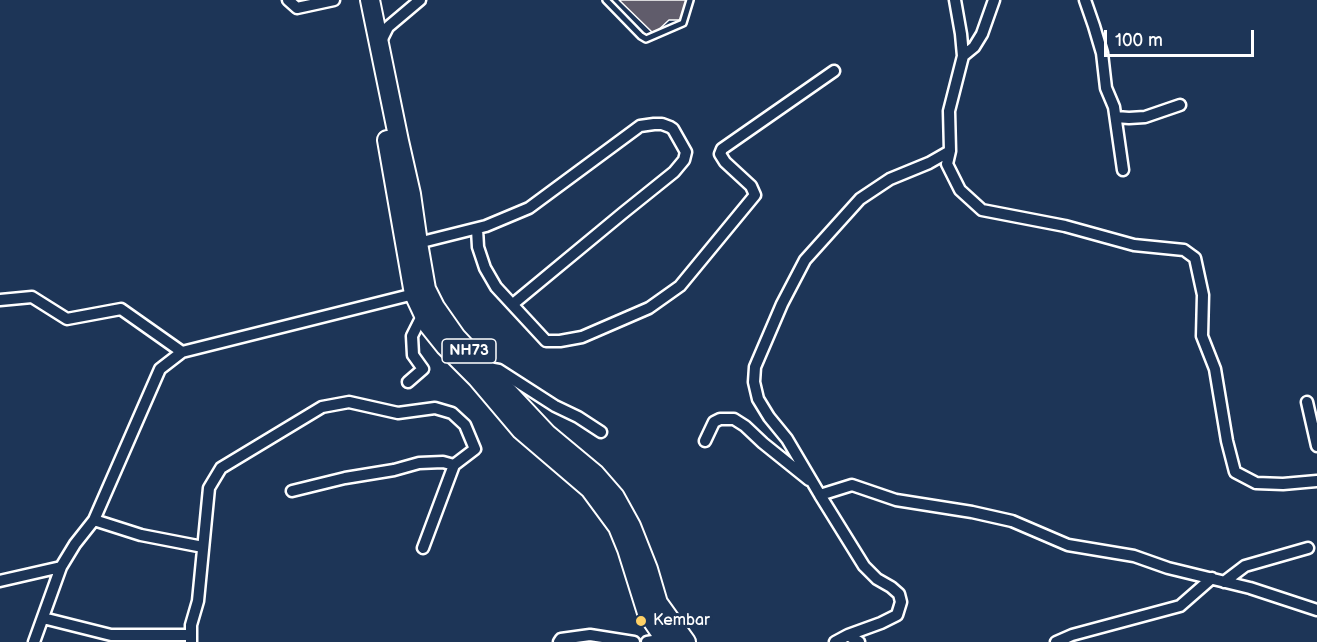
<!DOCTYPE html>
<html>
<head>
<meta charset="utf-8">
<style>
  body { margin:0 }
  #map { position:relative; width:1317px; height:642px; overflow:hidden; background:#1d3557; font-family:"Balsamiq Sans",sans-serif }
  canvas { display:block }
  .scale { position:absolute; left:1104px; top:30px; width:150px; height:27px; box-sizing:border-box; border:3px solid #fff; border-top:0; padding-left:8px; font-size:18px; line-height:21px; white-space:nowrap; color:#fff; -webkit-text-stroke:4px #1d3557; paint-order:stroke }
</style>
</head>
<body>
<div id="map">
<canvas width="1317" height="642"></canvas>
<div class="scale">100 m</div>
</div>
<script>
const context = document.querySelector('canvas').getContext('2d');
context.lineJoin = 'round';
function fillPath(path, color) {
  context.fillStyle = color;
  context.fill(path, 'evenodd');
}
function toPath(rows) {
  const path = new Path2D();
  for (const r of rows) {
    path.moveTo(r[0], r[1]);
    for (let i = 2; i < r.length; i += 2) path.lineTo(r[i], r[i + 1]);
  }
  return path;
}
function stroke(path, color, width, dash) {
  context.strokeStyle = color;
  context.lineWidth = width;
  context.lineCap = dash ? 'butt' : 'round';
  context.setLineDash(dash || []);
  context.stroke(path);
}
function write(font, color, halo, rows, align = 'center') {
  context.font = font + ' "Balsamiq Sans",sans-serif';
  context.lineWidth = 6;
  context.setLineDash([]);
  context.textBaseline = 'middle';
  context.strokeStyle = halo;
  context.fillStyle = color;
  for (const [text, x, y, turn = 0] of rows) {
    context.save();
    context.translate(x, y);
    context.rotate((+turn || 0) * Math.PI / 180);
    context.textAlign = isNaN(turn) ? turn : align;
    if (halo) context.strokeText(text, 0, 0);
    context.fillText(text, 0, 0);
    context.restore();
  }
}
const building = toPath([
  [619,0,687,0,682,20,669,20,654,34,619,0]
]);
const lane = toPath([
  [606,0,641,36,646,39,683,23,690,0]
]);
const street = toPath([
  [288,0,297,8,334,0],
  [955,0,961,34,963,56,949,111,950,151,947,164,960,190,982,210,1065,226,1134,245,1184,250,1195,258,1203,295,1202,336,1215,369,1227,441,1235,472,1256,483,1283,484,1317,481],
  [1085,0,1094,26,1102,53,1106,88,1114,107,1123,170],
  [380,43,388,27,420,0],
  [963,56,974,47,982,34,994,0],
  [1116,117,1129,118,1145,117,1180,105],
  [477,229,478,247,485,268,496,287,546,341,560,341,582,337,649,308,680,286,755,195,751,186,725,162,720,154,722,149,834,71],
  [418,243,486,226,529,208,640,126,654,124,662,124,670,127,673,129,686,152,684,160,674,172,623,213,513,304],
  [0,300,32,297,67,319,121,309,182,352],
  [488,368,499,370,555,406,578,417,601,432],
  [408,382,423,369,413,355,412,336,423,314],
  [1307,402,1317,446],
  [705,441,714,422,720,419,734,419,745,426,763,443,809,480],
  [292,491,345,478,394,470,419,463,443,462,454,465],
  [820,495,787,439,769,417,758,399,754,382,755,367,782,304,805,260,860,199,890,179,929,163,950,151],
  [94,520,141,535,203,547],
  [0,581,61,567],
  [1224,582,1245,566,1308,548],
  [43,618,111,635,191,635],
  [848,635,881,623,897,615,901,602,899,594,891,587,877,579,864,566,820,495,852,485,896,500,972,512,1012,521,1068,545,1134,556,1168,568,1250,588,1317,610],
  [34,642,61,567,75,544,94,520,160,369,182,352,418,293],
  [191,642,191,625,198,601,209,488,221,468,322,407,349,402,398,413,435,408,452,413,465,425,475,449,454,465,423,548],
  [559,642,561,639,590,635,634,642],
  [647,642,665,639],
  [835,642,848,635,859,642],
  [1056,642,1072,635,1180,606,1212,578]
]);
const highway = toPath([
  [370,0,399,141,411,194,418,243,426,289,435,307,456,337,547,434,595,474,615,497,631,526,648,569,658,603,686,642],
  [387,140,414,294,429,326,445,346,477,378,521,430,590,489,618,527,627,549,647,613,667,642]
]);
const markers = [
  [641,621,6,"#ffd166"]
];
const shields = [
  [469,351,54]
];
const shieldNames = [
  ["NH73",469,351]
];
const poiNames = [
  ["Kembar",653,621]
];
fillPath(building, '#605c6b');
stroke(building, '#fff', 1.5);
stroke(lane, '#fff', 10);
stroke(street, '#fff', 15);
stroke(highway, '#fff', 22);
stroke(lane, '#1d3557', 5);
stroke(street, '#1d3557', 10);
stroke(highway, '#1d3557', 18);
for (const [x, y, r, color] of markers) {
  const dot = new Path2D();
  dot.arc(x, y, r, 0, 2 * Math.PI);
  context.fillStyle = color;
  context.fill(dot);
  stroke(dot, '#1d3557', 2);
}
for (const [x, y, w] of shields) {
  const box = new Path2D();
  box.roundRect(x - w / 2, y - 12, w, 24, 4.5);
  context.fillStyle = '#1d3557';
  context.fill(box);
  stroke(box, '#fff', 1.5);
}
write('bold 15px', '#fff', null, shieldNames);
write('16px', '#fff', '#1d3557', poiNames, 'left');
</script>
</body>
</html>
